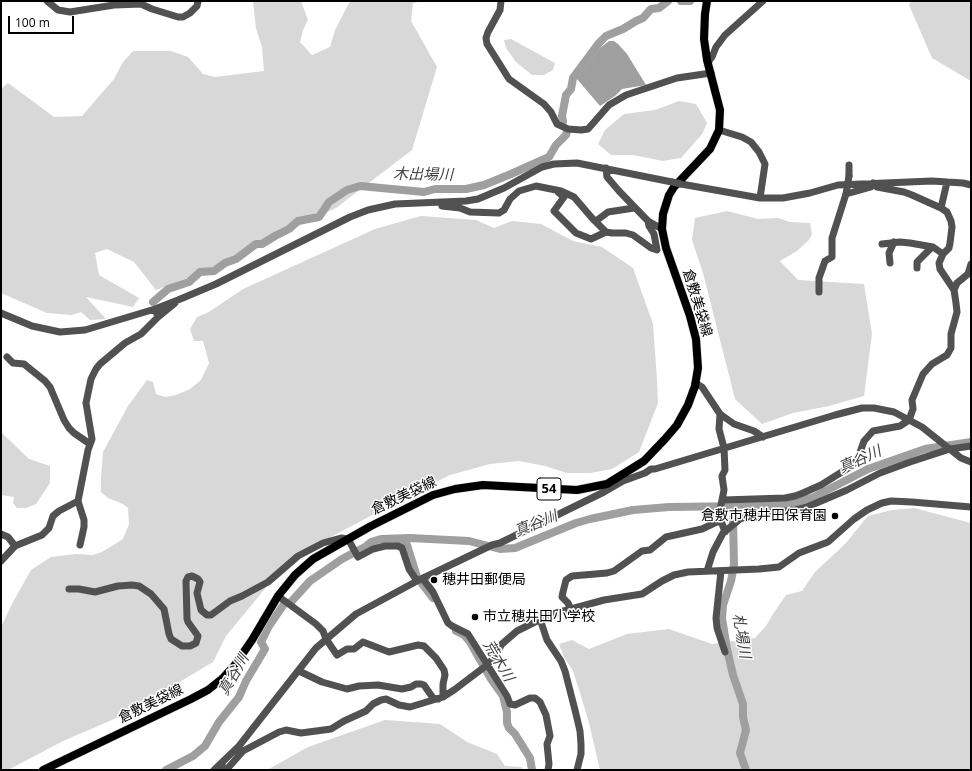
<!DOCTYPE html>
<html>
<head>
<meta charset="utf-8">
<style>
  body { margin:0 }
  #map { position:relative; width:972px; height:771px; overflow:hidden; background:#fff; font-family:"Open Sans",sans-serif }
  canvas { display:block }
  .frame { position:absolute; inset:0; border:2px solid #000; pointer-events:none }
  .scale { position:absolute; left:8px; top:16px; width:66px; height:18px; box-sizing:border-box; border:2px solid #000; border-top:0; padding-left:5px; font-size:12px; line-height:14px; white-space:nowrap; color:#000; -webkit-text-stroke:3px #fff; paint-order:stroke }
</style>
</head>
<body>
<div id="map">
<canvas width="972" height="771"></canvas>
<div class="frame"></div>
<div class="scale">100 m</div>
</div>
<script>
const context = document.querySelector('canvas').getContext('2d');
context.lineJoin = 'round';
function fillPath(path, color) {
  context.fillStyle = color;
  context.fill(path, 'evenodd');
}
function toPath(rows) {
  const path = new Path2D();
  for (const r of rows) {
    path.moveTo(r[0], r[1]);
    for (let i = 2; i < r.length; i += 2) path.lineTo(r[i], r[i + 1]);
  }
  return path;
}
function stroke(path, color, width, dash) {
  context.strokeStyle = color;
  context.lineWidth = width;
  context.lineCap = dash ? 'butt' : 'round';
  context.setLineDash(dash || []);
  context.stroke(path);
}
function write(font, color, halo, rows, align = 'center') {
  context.font = font + ' "Open Sans","Noto Sans JP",sans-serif';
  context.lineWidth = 3;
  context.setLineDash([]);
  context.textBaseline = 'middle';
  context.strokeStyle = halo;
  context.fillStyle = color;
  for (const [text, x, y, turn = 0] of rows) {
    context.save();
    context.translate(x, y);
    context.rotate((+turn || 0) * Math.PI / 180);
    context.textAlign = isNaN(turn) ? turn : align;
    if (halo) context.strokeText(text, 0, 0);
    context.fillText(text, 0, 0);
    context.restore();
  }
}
const green = toPath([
  [253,1,301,1,308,20,303,30,300,42,312,55,330,47,335,30,349,3,353,1,426,1,413,3,411,21,437,67,412,150,336,208,200,273,156,290,134,262,107,249,95,253,99,275,139,298,133,307,86,297,106,319,90,320,81,312,71,315,47,313,1,293,1,89,8,83,54,117,82,116,114,79,123,62,133,51,171,51,188,57,203,74,215,77,264,71,262,47,256,28],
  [911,1,971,1,971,81,932,58,909,5],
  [511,39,555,63,553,70,544,75,532,75,516,62,506,48,504,40],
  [679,101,696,104,707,123,702,134,681,158,663,161,633,155,611,155,598,144,605,130,624,114,655,110],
  [727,211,758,219,778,218,790,222,810,223,812,234,809,240,797,251,780,261,798,280,864,284,872,334,864,396,829,406,793,413,762,424,735,399,703,273,692,240,695,218],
  [421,216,476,220,494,228,512,221,541,224,573,241,602,247,633,268,653,324,657,379,658,403,639,452,612,469,590,473,567,473,545,466,519,461,490,464,450,475,410,495,329,538,286,563,226,636,213,662,126,714,63,741,8,770,1,770,1,627,13,602,31,570,51,557,76,554,93,555,102,552,123,539,129,524,128,508,123,504,108,498,101,492,101,479,103,452,128,406,147,380,153,382,156,394,165,397,176,395,190,389,201,380,209,363,203,341,194,341,190,329,197,317,209,312,243,289,375,229],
  [1,432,29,459,50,466,50,483,36,504,26,508,17,508,13,503,14,497,1,495],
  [914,508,971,523,971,770,600,770,589,723,581,696,573,671,564,657,559,644,572,640,589,649,627,634,669,629,712,644,755,638,766,626,773,614,786,595,802,591,815,572,845,544,868,516,892,510],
  [385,720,440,724,467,742,497,754,505,766,522,767,523,770,267,770,308,747]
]);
const water = toPath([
  [609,41,614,41,618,44,627,54,646,85,622,89,615,96,600,106,577,79,600,48]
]);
const river = toPath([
  [681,1,690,1],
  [563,121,562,116,566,95,571,89,573,78,599,43,606,36,623,29,636,21,643,18,651,9,659,8,668,1],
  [153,302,168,289,189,282,200,272,214,271,225,263,236,259,256,244,262,244,275,236,289,229,298,221,319,217,329,202,347,190,360,186,424,192,435,189,466,189,484,185,511,174,549,157,556,145,566,135,567,131],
  [738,507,733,518,734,565,731,581,723,605,722,618,727,649,733,675,743,704,743,717,746,730,740,753,746,770],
  [396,539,407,545,417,577,433,598],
  [456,631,464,635,470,642,491,679,503,696,507,712,507,723,509,728,515,734,530,758,532,770],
  [166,770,193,756,205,746,219,722,239,697,246,681,265,649,261,642,269,626,284,604,291,602,310,581,342,559,365,547,371,542,381,539,410,538,469,541,500,549,515,548,576,523,590,519,633,510,669,507,747,506,788,504,812,498,868,469,925,449,971,442]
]);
const minor = toPath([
  [47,1,58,10,70,12,114,5,141,4,152,9,178,17,183,17,190,13,197,6,198,1],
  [501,1,500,10,488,32,486,38,487,44,509,79,544,104,551,112,557,124,568,129,581,130,588,129,609,105,626,95,677,78,711,73],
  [707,60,709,61,712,57,716,47,725,35,763,1],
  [719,130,742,137,751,142,759,152,765,164,760,198],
  [606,168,607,177,619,191,648,221,662,229],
  [849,176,849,165],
  [681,184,760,198,783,198,810,193,838,185,932,181,963,183,971,185],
  [558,192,564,197,554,211,576,233,591,239,606,232],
  [442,206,460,208,470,212,499,213,504,210,510,199,519,191,536,186,561,191,574,197,592,218,606,232,612,233,626,233,633,235,651,248,657,250,654,234,649,226,648,221],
  [941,208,947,182],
  [596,221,608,212,634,208],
  [882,244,900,242,910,243,933,247,943,254],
  [890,263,889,253,894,242],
  [917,268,917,262,932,247],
  [954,290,957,283,968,274,971,264],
  [1,313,32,326,60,332,85,330,155,309,178,300,216,284,350,217,368,210,395,204,466,201,478,199,504,188,542,167,554,164,577,163,672,182],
  [158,317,175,303],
  [7,357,13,363,24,364,45,381,50,387,64,420,69,428,74,433,90,444],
  [695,383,702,387,720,414,734,424,754,431,763,437],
  [720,414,719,429,724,448,725,470,722,476,724,490,719,515,725,532],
  [723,500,785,498,795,496,803,493,821,485,853,465,858,458,864,441,873,431,900,426,909,420,913,409,912,400,923,374,932,364,947,355,951,348,951,334,957,312,956,303,954,290,940,269,939,263,943,254,949,248,950,243,952,227,951,221,947,212,941,208,912,195,904,192,877,187,873,183,871,187,846,194,832,238,832,257,825,261,819,278,819,292],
  [1,534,8,537,15,546],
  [80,545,84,527,84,520,78,501,88,450,92,439,86,403,91,379,96,369,100,364,125,343,141,334,158,317,155,309],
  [1,561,15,546,42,535,49,528,53,516,59,511,78,501],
  [707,571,713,552,723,533,740,519,755,514,795,510,807,507,847,490,880,473,910,462,950,449,971,446],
  [721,571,716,618,717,628,725,652],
  [423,579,433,592,448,623,452,626,468,634,507,696,510,704,515,705,530,698,535,698,540,702,546,715,550,736,547,744,549,764,548,770],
  [69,589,79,589,95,592,118,586,132,585,139,586,151,594,164,609,169,634,171,639,182,646,190,646,196,643,198,636,188,622,187,619,186,581,188,577,192,576,198,579,200,582,197,593,201,610,207,615,211,615,230,601,242,596,268,582,298,556,323,543,341,538,348,539,358,557,373,549,385,546,398,546,402,548,409,569,417,581],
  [278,596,316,624,323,631,326,639,337,655,347,649,354,649,363,642,389,652,418,645,424,646,436,658,444,670,445,675,443,684,443,697],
  [571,610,568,603,562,597,563,592,566,580,572,576,607,573,614,571,642,551,650,550,666,537,702,529,721,520],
  [540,619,547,640,561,661,565,671,575,710,580,731,581,744,581,754,577,770],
  [299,671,322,682,347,689,359,686,378,685,402,689,411,687,416,684,421,684,424,685,433,698,438,699],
  [220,766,224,768,228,768,243,751,279,732,286,730,301,733,331,729,344,721,366,711,373,704,381,700,386,699,399,705,410,707,443,697,454,690,487,665,493,659,502,644,517,631,549,615,604,600,642,594,662,581,674,575,688,572,759,569,779,567,799,553,828,542,854,519,867,510,882,503,891,501,912,502,971,507],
  [214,770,239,746,316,648,356,614,417,581,492,545,500,543,604,492,623,481,645,473,651,469,655,469,835,415,862,408,874,408,894,412,909,420,922,427,961,458,971,462]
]);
const major = toPath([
  [43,770,191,699,208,690,223,678,234,666,252,640,278,596,295,575,313,559,371,526,433,495,455,489,483,485,577,490,607,484,644,461,665,439,677,425,688,405,695,386,698,368,696,339,690,316,666,248,662,229,663,214,669,195,674,187,710,149,719,130,720,110,707,60,704,39,705,14,707,1]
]);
const minorBridge = toPath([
  [672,182,681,184],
  [846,194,849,176]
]);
const markers = [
  [835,516,4,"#000"],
  [434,580,4,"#000"],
  [475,617,4,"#000"]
];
const shields = [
  [549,489,24]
];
const shieldNames = [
  ["54",549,489]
];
const streetNames = [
  ["倉敷美袋線",697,303,73],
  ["倉敷美袋線",404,496,-25],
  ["倉敷美袋線",151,704,-26]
];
const poiNames = [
  ["倉敷市穂井田保育園",827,516,"right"],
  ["穂井田郵便局",442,580],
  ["市立穂井田小学校",483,617]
];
const waterNames = [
  ["木出場川",423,175,1],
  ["真谷川",860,460,-24],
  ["真谷川",536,524,-22],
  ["札場川",741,636,80],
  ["荒木川",498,661,59],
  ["真谷川",234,675,-60]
];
fillPath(green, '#d8d8d8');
fillPath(water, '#9f9f9f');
stroke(river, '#9f9f9f', 8);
stroke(major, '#dbdbdb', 9);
stroke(minor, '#515151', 7);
stroke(major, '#000', 8);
stroke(minorBridge, '#515151', 7);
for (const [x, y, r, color] of markers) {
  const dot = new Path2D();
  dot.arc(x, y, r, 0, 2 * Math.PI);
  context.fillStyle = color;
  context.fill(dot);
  stroke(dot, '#fff', 1.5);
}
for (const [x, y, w] of shields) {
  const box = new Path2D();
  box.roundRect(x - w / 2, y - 11, w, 22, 3);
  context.fillStyle = '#fff';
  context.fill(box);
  stroke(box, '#000', 1);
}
write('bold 13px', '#000', null, shieldNames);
write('14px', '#000', '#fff', streetNames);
write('14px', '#000', '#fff', poiNames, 'left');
write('italic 15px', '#404040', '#fff', waterNames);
</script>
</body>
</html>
